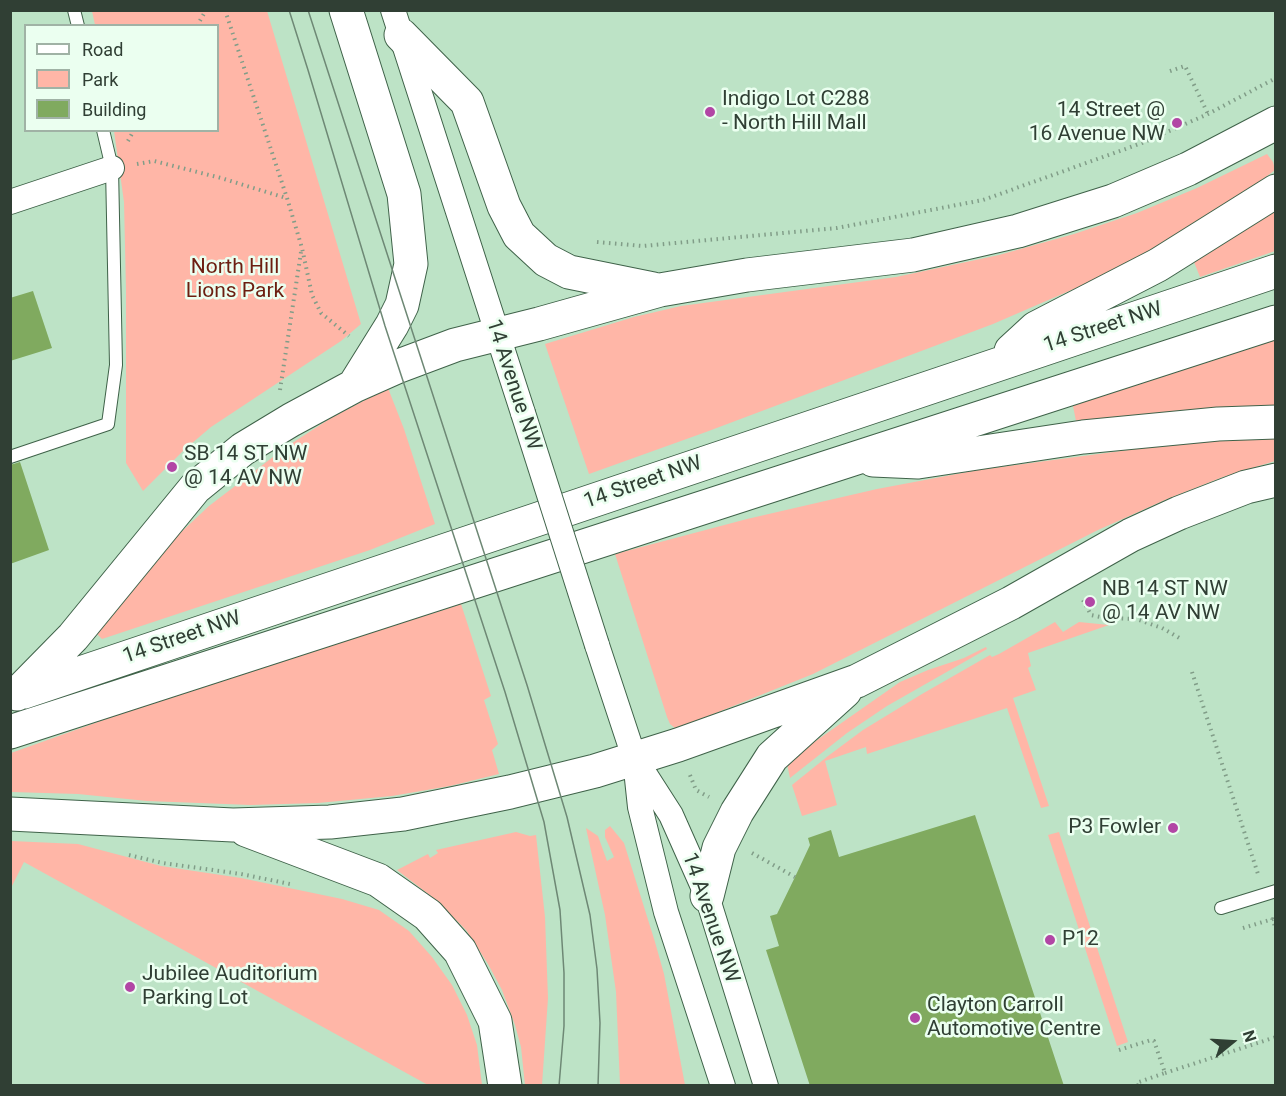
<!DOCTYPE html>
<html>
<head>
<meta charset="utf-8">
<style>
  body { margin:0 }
  #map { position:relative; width:1286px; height:1096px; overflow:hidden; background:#bde3c6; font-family:Roboto,sans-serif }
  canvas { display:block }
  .frame { position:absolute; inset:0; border:12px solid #303f34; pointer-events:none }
  .legend { position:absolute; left:24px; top:24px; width:195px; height:108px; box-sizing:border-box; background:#ebfff0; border:2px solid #a0b2a5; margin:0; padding:8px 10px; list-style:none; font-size:18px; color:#303f34 }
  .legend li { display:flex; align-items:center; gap:12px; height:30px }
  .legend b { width:30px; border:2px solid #a0b2a5 }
  .north { position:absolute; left:1202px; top:1012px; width:60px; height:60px; -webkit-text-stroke:4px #ebfff0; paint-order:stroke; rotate:72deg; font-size:16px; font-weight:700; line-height:24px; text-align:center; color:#303f34 }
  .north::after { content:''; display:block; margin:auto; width:21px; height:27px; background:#303f34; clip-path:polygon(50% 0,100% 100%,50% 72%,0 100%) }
</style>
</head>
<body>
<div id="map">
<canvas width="1286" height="1096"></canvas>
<div class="frame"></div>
<ul class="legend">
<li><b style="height:8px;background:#fff"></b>Road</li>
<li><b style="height:16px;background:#ffb6a7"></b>Park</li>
<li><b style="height:16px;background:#80aa5f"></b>Building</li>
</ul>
<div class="north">N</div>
</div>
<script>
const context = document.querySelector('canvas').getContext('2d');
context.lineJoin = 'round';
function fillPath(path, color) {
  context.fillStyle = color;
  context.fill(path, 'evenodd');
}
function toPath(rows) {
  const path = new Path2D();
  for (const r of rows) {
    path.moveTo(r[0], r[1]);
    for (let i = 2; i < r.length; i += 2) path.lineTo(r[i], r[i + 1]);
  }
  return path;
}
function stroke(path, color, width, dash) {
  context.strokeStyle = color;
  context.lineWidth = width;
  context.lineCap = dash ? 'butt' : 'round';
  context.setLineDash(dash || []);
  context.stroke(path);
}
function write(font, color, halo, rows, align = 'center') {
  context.font = font + ' Roboto,sans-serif';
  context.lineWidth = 5;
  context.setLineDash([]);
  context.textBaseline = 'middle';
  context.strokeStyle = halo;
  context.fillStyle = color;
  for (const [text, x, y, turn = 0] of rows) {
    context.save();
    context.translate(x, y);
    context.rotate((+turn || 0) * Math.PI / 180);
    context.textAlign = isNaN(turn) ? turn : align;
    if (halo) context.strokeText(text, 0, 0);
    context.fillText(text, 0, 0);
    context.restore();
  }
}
const green = toPath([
  [92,11,267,11,361,324,341,341,211,427,184,450,143,491,126,463,126,290,124,202,114,131,218,130,218,26,95,25],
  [1267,154,1273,162,1275,170,1258,183,1179,235,1090,282,993,324,706,432,589,474,545,344,634,317,681,306,896,277,999,255,1074,234,1137,213,1197,188],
  [1275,210,1275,251,1200,277,1194,262],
  [1275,338,1275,407,1217,409,1076,421,1073,406,1140,380],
  [388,388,404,429,435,524,370,550,102,639,97,634,104,623,161,551,209,506,286,447,331,418],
  [1275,437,1275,461,1223,477,1165,500,1098,530,813,674,676,729,670,724,667,717,615,554,747,519,877,489,978,470,1196,441],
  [461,604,491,696,484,700,498,744,492,750,499,774,450,786,392,796,318,803,251,805,147,801,78,794,11,792,11,753,182,692,407,618,434,613],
  [1055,622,1063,632,1079,622,1109,625,1028,653,1031,666,1028,668,1036,690,1013,698,1049,806,1041,808,1007,708,867,754,866,747,825,761,837,805,802,816,792,785,828,756,863,730,922,694,990,655,992,657,999,654],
  [986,647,987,649,887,706,847,733,790,778,787,764,810,745,900,682,928,670,964,658],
  [610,826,624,843,655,942,664,974,685,1085,620,1085,616,992,605,915,586,828,598,836,607,861,614,857,605,837,605,830],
  [516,832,530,836,536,835,545,917,548,998,542,1085,525,1085,521,1047,515,1025,502,990,488,964,466,930,436,900,397,870,428,854,430,858,438,853,436,850],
  [1059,832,1128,1042,1117,1046,1048,835],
  [11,841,78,844,161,866,241,878,342,899,379,910,409,931,432,957,452,985,467,1015,477,1045,482,1085,428,1085,24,862,11,888]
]);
const building = toPath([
  [33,291,52,348,10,361,10,298],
  [20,462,49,550,10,564,10,465],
  [975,815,1064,1086,810,1086,766,950,779,946,770,916,777,914,795,877,810,845,808,838,831,830,839,857]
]);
const path = toPath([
  [225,10,287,198,302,248,312,295,321,313,349,336],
  [197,26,206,10],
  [1170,71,1185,66,1208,114],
  [128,141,134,130],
  [137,164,154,161,221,178,286,198],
  [597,242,643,246,837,228,983,200,1142,143,1208,114,1276,78],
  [280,390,301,252],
  [1083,600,1091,615,1105,618,1136,619,1162,628,1181,639],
  [1192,672,1258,874],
  [690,775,696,790,709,797],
  [752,853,795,877],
  [129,855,163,863,241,874,290,884],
  [1272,918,1276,929],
  [1243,928,1276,918],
  [1119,1050,1151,1040,1154,1041,1165,1073,1136,1083,1137,1086],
  [1165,1073,1276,1037]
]);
const service = toPath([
  [74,10,78,26],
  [10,457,108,424,116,365,112,168,103,130],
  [1221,908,1276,891]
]);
const minor = toPath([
  [393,10,523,413],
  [10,202,112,168],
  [597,645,635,760,640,807,666,912,723,1086],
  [637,762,671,815,707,896,766,1086]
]);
const secondary = toPath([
  [346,10,404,194,411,264,402,305,392,325,354,386],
  [401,35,467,102,504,206,519,235,546,260,569,272,653,289],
  [1011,351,1036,328,1158,265,1276,191],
  [873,460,918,462,1083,437,1218,424,1276,422],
  [24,692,1276,271],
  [17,694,73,637,195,488,243,449,291,420,354,386,399,366,455,345,539,324,660,290,747,275,913,255,1018,231,1113,201,1188,169,1276,123],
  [10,732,1276,322],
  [10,814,233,825,330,822,403,814,510,792,595,771,678,745,857,681,1011,603,1131,535,1179,513,1246,487,1276,480],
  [246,830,378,880,428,915,460,951,495,1021,505,1086],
  [707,896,719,848,737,812,772,757,845,691]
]);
const tram = toPath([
  [289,10,308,70,385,326,505,692,544,822,560,910,564,973,564,1026,559,1086],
  [308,10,527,685,567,817,590,915,597,969,600,1023,598,1086]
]);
const minorBridge = toPath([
  [523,413,597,645]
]);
const markers = [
  [710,112,6,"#b246a5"],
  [1177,123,6,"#b246a5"],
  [172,467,6,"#b246a5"],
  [1090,602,6,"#b246a5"],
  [1173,828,6,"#b246a5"],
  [1050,940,6,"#b246a5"],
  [130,987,6,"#b246a5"],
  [915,1018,6,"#b246a5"]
];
const poiNames = [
  ["Indigo Lot C288",722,100],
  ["- North Hill Mall",722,124],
  ["14 Street @",1165,111,"right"],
  ["16 Avenue NW",1165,135,"right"],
  ["SB 14 ST NW",184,455],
  ["@ 14 AV NW",184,479],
  ["NB 14 ST NW",1102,590],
  ["@ 14 AV NW",1102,614],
  ["P3 Fowler",1161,828,"right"],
  ["P12",1062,940],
  ["Jubilee Auditorium",142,975],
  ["Parking Lot",142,999],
  ["Clayton Carroll",927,1006],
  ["Automotive Centre",927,1030]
];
const parkNames = [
  ["North Hill",235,268],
  ["Lions Park",235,292]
];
const streetNames = [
  ["14 Street NW",1103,328,-18],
  ["14 Avenue NW",513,385,72],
  ["14 Street NW",643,483,-19],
  ["14 Street NW",182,638,-19],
  ["14 Avenue NW",710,918,71]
];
fillPath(green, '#ffb6a7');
fillPath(building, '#80aa5f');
stroke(service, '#3f6249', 14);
stroke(minor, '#3f6249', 26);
stroke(secondary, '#3f6249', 35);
stroke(path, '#819d88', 4, [1.5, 4.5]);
stroke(service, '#fff', 12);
stroke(minor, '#fff', 24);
stroke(secondary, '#fff', 33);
stroke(tram, '#6e8875', 1.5);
stroke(minorBridge, '#3f6249', 26, []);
stroke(minorBridge, '#fff', 24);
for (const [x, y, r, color] of markers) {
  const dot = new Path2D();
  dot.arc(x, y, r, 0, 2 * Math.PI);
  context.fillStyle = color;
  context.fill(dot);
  stroke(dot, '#ebfff0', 2);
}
write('21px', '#303f34', '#ebfff0', poiNames, 'left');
write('21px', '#6c1e10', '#ebfff0', parkNames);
write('21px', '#303f34', '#ebfff0', streetNames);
</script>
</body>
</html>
